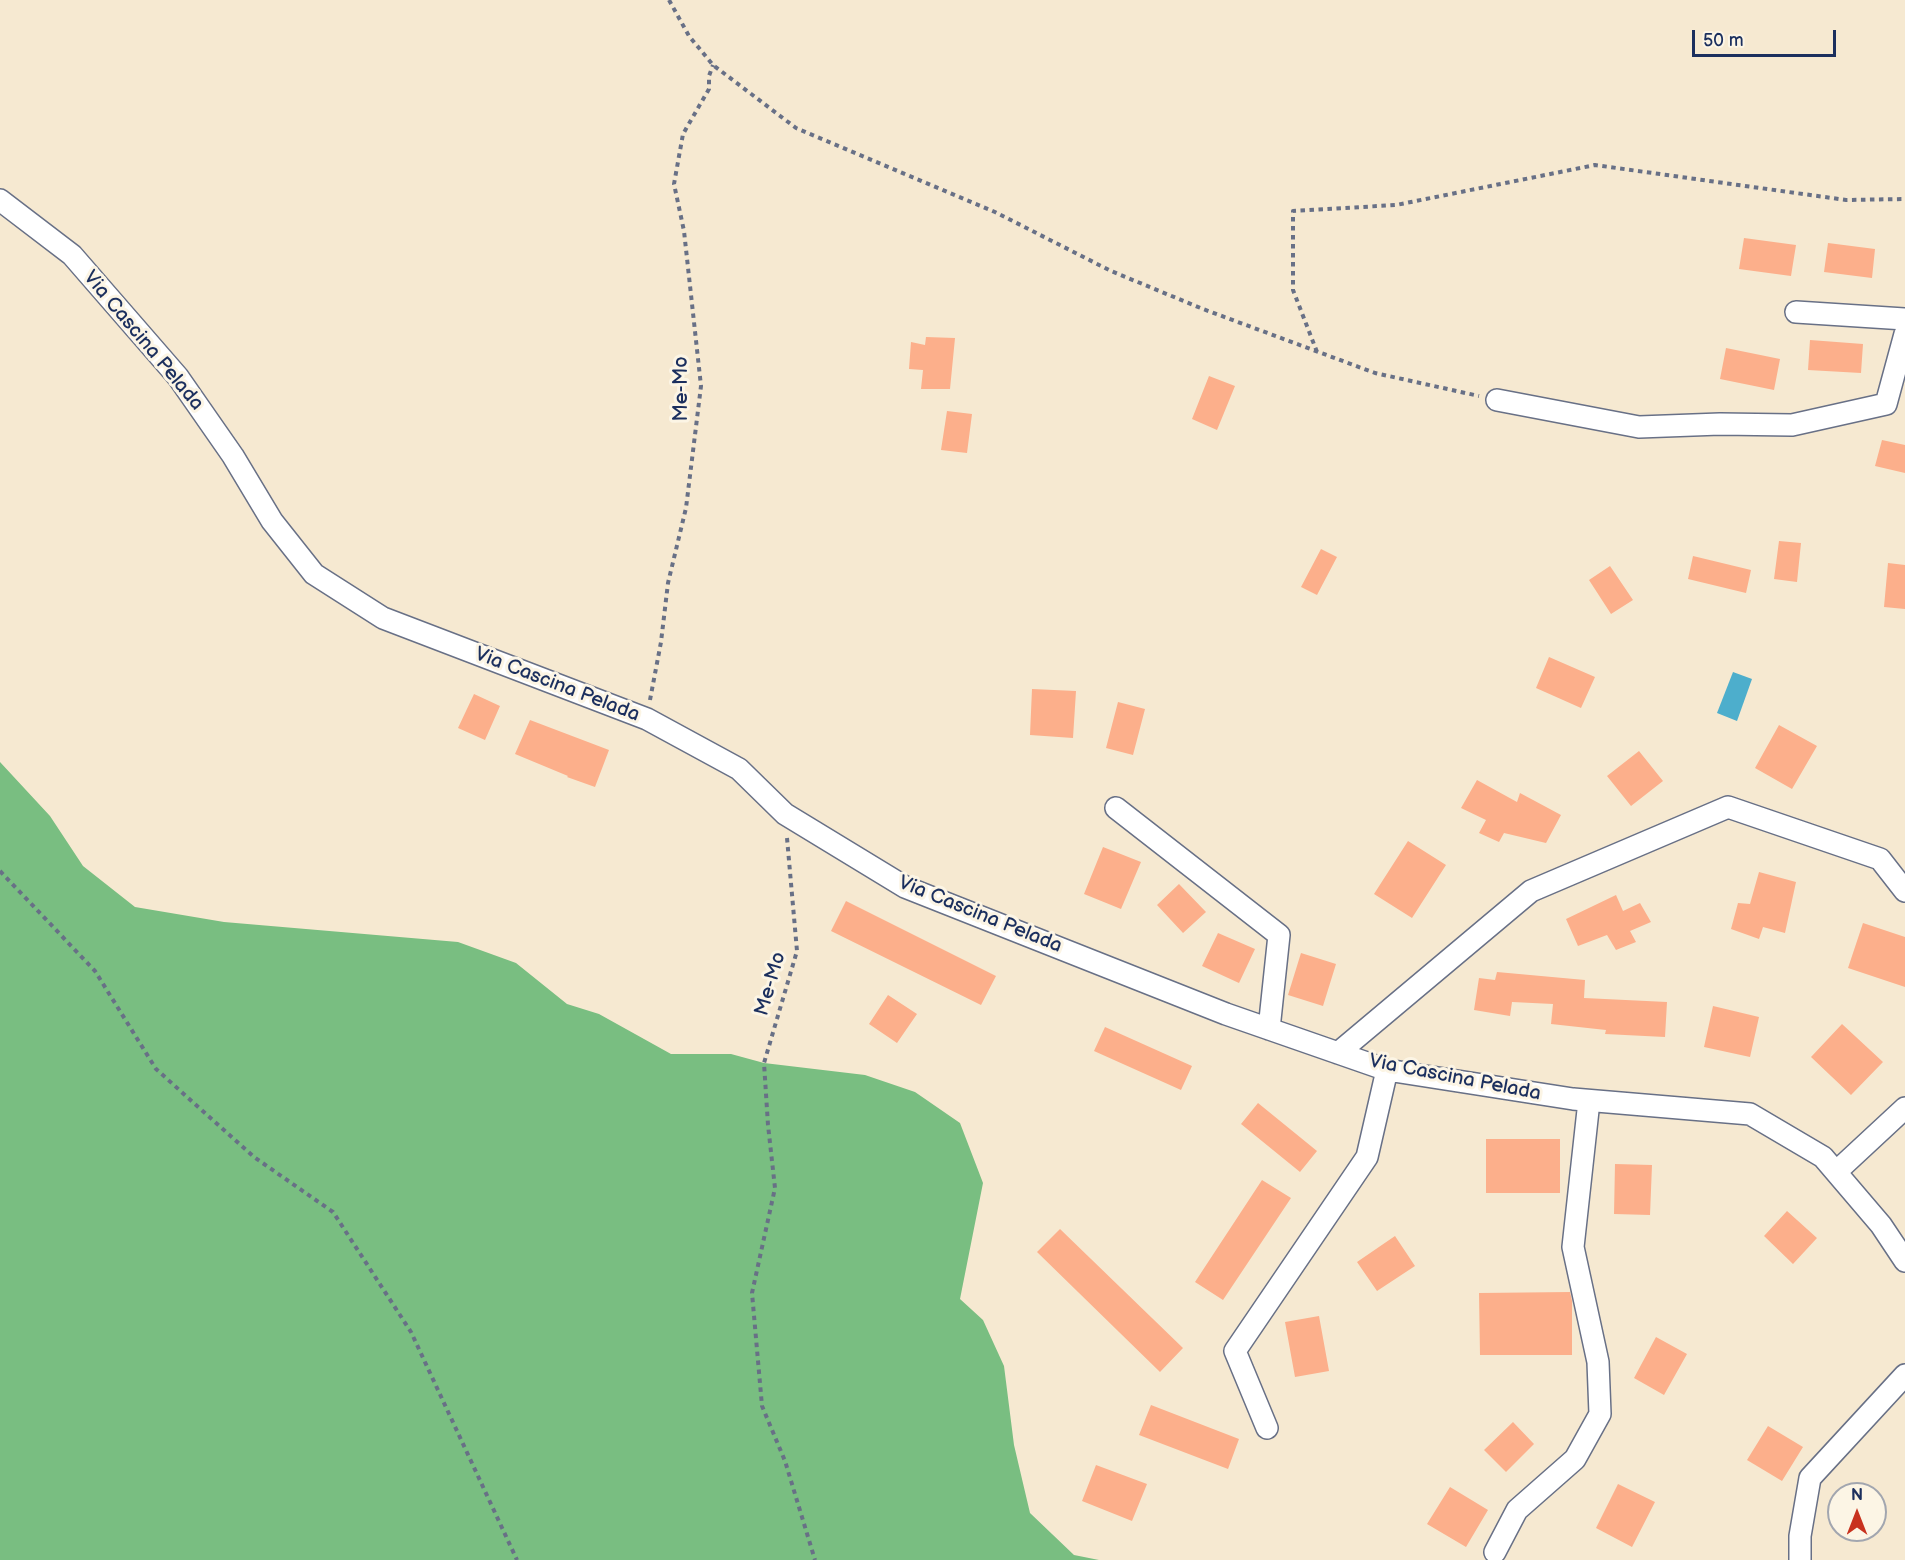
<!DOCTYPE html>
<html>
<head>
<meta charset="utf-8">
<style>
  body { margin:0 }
  #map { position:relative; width:1905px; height:1560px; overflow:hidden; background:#f6e9d1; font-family:"Balsamiq Sans",sans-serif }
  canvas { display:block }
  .north { position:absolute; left:1827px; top:1482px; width:60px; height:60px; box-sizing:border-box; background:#fcf5e5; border:2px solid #a2a6af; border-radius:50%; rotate:0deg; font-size:16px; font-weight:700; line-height:24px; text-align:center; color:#1b2f5e }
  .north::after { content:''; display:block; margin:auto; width:21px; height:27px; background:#c8321e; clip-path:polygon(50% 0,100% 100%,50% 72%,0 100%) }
  .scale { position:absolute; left:1692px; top:30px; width:144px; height:27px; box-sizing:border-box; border:3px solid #1b2f5e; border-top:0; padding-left:8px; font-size:18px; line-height:21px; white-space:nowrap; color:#1b2f5e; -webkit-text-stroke:4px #fcf5e5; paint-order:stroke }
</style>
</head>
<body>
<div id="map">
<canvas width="1905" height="1560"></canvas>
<div class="north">N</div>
<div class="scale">50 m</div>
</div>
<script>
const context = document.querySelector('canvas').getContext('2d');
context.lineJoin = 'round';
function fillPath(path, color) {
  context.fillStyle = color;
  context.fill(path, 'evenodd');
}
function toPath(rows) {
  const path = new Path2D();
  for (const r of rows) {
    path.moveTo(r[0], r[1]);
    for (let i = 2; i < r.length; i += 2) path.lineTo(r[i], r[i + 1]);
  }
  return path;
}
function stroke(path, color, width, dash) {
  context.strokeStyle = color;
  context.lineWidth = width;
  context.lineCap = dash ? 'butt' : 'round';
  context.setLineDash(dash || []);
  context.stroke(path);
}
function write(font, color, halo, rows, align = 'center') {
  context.font = font + ' "Balsamiq Sans",sans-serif';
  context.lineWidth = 6;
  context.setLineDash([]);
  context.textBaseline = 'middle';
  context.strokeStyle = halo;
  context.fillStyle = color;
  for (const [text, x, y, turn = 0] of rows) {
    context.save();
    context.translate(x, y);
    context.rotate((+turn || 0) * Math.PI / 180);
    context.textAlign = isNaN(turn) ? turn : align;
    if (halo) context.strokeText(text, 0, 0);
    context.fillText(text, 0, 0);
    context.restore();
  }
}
const forest = toPath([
  [0,762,50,816,83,866,135,907,224,922,458,942,516,963,567,1004,599,1014,671,1054,731,1054,764,1063,865,1075,915,1092,960,1123,983,1183,960,1299,983,1320,1004,1366,1014,1445,1030,1513,1074,1555,1099,1560,0,1560]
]);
const water = toPath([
  [1733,672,1752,679,1737,721,1717,713]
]);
const building = toPath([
  [1744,238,1796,245,1791,276,1739,269],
  [1828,243,1875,249,1872,278,1824,272],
  [926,337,955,338,950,389,921,389,923,370,909,369,911,342,925,345],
  [1810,340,1863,344,1861,373,1808,370],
  [1726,348,1780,359,1774,390,1720,379],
  [1209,376,1235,386,1217,430,1192,419],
  [947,411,972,414,967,453,941,450],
  [1882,440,1905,445,1905,473,1875,466],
  [1779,541,1801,543,1797,582,1774,579],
  [1321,549,1337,557,1317,595,1301,587],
  [1693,556,1751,570,1746,593,1688,579],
  [1888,563,1905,565,1905,609,1884,607],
  [1610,566,1633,600,1611,614,1589,580],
  [1549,657,1595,677,1581,708,1536,688],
  [1032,689,1076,691,1073,738,1030,735],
  [474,694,500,706,485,740,458,728],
  [1118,702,1145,709,1133,755,1106,748],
  [530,720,609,750,595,787,567,777,568,776,515,754],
  [1779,725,1817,746,1792,789,1755,768],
  [1639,751,1663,781,1631,806,1607,776],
  [1477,780,1517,802,1520,793,1561,815,1546,843,1504,833,1499,842,1479,833,1486,820,1461,808],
  [1408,841,1446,865,1412,918,1374,894],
  [1103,847,1141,862,1121,909,1084,894],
  [1759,872,1796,882,1785,933,1763,927,1759,939,1731,929,1738,903,1750,904],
  [1179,884,1206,912,1183,933,1157,905],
  [1616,895,1623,911,1640,903,1651,922,1630,931,1636,942,1616,950,1607,935,1578,946,1566,919],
  [846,901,996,976,981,1005,831,931],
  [1863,923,1905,937,1905,987,1848,968],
  [1218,933,1255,949,1239,983,1202,966],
  [1301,953,1336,964,1323,1006,1288,995],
  [1497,972,1585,980,1584,998,1667,1002,1665,1037,1605,1034,1606,1030,1551,1024,1553,1004,1512,1002,1510,1016,1474,1010,1479,978,1495,980],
  [888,995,917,1014,897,1043,869,1024],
  [1713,1006,1759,1017,1750,1057,1704,1047],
  [1842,1024,1883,1062,1851,1095,1811,1057],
  [1105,1027,1192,1066,1181,1090,1094,1051],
  [1258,1103,1317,1151,1300,1172,1241,1124],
  [1486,1139,1560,1139,1560,1193,1486,1193],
  [1615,1164,1652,1165,1650,1215,1614,1214],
  [1262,1180,1291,1198,1223,1300,1195,1282],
  [1787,1211,1817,1238,1793,1264,1764,1236],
  [1060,1229,1183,1348,1160,1372,1037,1252],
  [1395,1236,1415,1266,1377,1291,1357,1262],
  [1570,1292,1572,1301,1572,1355,1480,1355,1479,1293],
  [1319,1316,1329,1371,1295,1377,1285,1322],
  [1656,1337,1687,1354,1664,1395,1634,1378],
  [1151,1405,1239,1439,1228,1469,1139,1435],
  [1513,1422,1534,1444,1506,1472,1484,1450],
  [1768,1426,1803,1447,1782,1481,1747,1460],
  [1096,1465,1147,1484,1132,1521,1082,1501],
  [1618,1484,1655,1502,1632,1547,1596,1528],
  [1450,1487,1488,1510,1466,1547,1427,1524]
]);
const path = toPath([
  [669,0,689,36,713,65,796,128,995,212,1111,271,1203,309,1375,373,1479,396],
  [1317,352,1293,290,1293,211,1396,205,1595,165,1846,200,1905,199],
  [650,700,661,642,668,583,686,508,701,386,684,231,674,184,683,134,709,89,709,76,713,65],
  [787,838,797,951,764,1063,768,1125,775,1188,752,1293,762,1406,785,1461,815,1560],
  [0,871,95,971,156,1069,254,1157,333,1212,411,1332,517,1560]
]);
const street = toPath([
  [0,200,72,255,178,377,233,456,272,521,314,574,383,618,647,719,739,769,785,814,905,887,1226,1014,1387,1070,1573,1099,1750,1114,1823,1157,1881,1225,1905,1261],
  [1796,312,1905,319],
  [1497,400,1639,427,1720,424,1792,425,1886,404,1905,334],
  [1116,808,1279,935,1269,1029],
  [1338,1053,1531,891,1728,807,1880,859,1905,891],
  [1836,1172,1905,1108],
  [1267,1428,1235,1351,1367,1157,1387,1070],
  [1495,1552,1517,1510,1575,1459,1600,1414,1598,1362,1573,1247,1589,1101],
  [1800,1560,1800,1536,1810,1478,1905,1375]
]);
const streetNames = [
  ["Via Cascina Pelada",143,341,50],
  ["Me-Mo",682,389,-90],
  ["Via Cascina Pelada",557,685,21],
  ["Via Cascina Pelada",980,915,22],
  ["Me-Mo",771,984,-74],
  ["Via Cascina Pelada",1455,1078,11]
];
fillPath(forest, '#79be81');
fillPath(water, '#4daecc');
fillPath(building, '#fcaf8b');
stroke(street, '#687086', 24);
stroke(path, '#687086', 4, [4.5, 4.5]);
stroke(street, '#fff', 21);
write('20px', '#1b2f5e', '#fcf5e5', streetNames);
</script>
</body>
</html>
